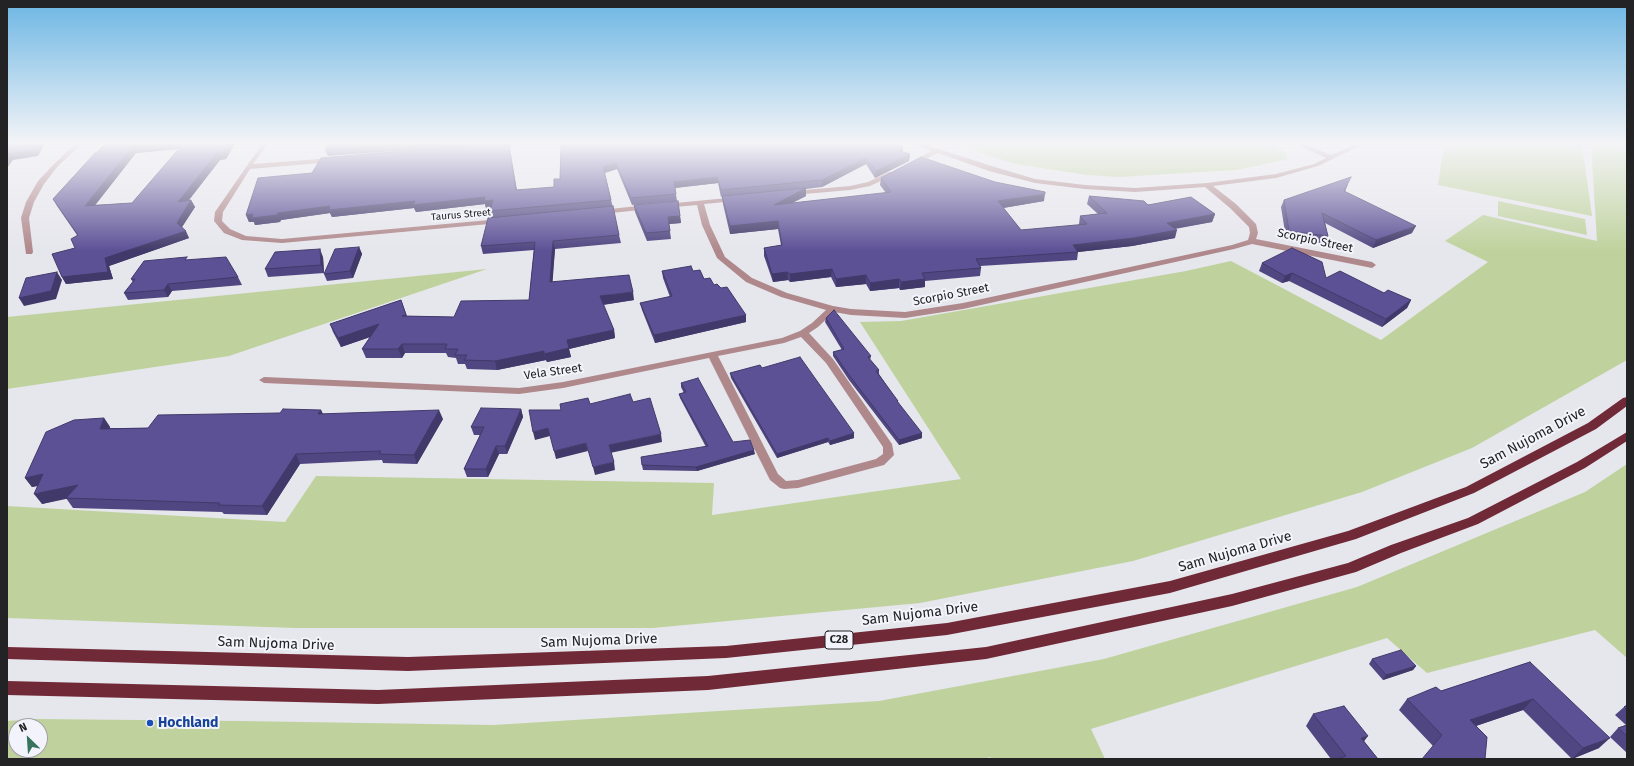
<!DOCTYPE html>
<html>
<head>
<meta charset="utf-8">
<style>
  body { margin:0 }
  #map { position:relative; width:1634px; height:766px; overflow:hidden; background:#e6e6ed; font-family:"Fira Sans",sans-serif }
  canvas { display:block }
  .frame { position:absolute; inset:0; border:8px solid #232225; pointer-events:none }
  .north { position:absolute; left:8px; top:718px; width:40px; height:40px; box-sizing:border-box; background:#f3f3fb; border:1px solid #a09fa5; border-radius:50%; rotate:335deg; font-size:11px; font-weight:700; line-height:16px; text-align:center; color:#232225 }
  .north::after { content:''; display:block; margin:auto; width:14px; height:18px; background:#37735d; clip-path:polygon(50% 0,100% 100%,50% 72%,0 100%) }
</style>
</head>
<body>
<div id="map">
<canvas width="1634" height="766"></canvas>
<div class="frame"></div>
<div class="north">N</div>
</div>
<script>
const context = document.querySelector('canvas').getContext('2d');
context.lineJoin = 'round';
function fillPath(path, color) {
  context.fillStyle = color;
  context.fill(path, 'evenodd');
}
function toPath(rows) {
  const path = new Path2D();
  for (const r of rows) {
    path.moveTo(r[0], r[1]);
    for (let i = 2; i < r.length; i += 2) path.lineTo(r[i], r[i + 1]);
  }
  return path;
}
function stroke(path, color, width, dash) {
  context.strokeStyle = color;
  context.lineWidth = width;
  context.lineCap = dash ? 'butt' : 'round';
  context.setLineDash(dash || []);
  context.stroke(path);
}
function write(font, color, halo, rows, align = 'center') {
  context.font = font + ' "Fira Sans",sans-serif';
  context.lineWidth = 4;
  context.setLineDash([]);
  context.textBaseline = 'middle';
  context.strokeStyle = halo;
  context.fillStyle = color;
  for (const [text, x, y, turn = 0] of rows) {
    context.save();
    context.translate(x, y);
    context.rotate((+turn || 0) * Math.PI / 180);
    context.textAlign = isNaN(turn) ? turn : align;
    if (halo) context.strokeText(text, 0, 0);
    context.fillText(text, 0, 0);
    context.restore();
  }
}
const green = toPath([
  [953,144,1272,144,1286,152,1288,159,1237,170,1119,177,1087,175,1015,164],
  [1444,144,1582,144,1592,216,1438,185],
  [1591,144,1627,144,1627,360,1472,448,1362,492,1133,561,920,603,653,628,295,628,7,618,7,506,285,522,316,476,714,483,712,515,961,479,860,322,901,321,1186,271,1231,261,1381,340,1488,262,1445,241,1483,215,1597,241],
  [1498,201,1585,219,1587,235,1498,216],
  [487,269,229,356,7,389,7,317],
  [1627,464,1627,658,1595,630,1427,673,1387,638,1091,729,1105,759,992,759,990,757,984,759,7,759,7,721,36,719,240,721,494,725,879,701,1104,659,1357,587,1585,492],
  [16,726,40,726,40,750,16,750]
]);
const minor = toPath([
  [75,144,82,144,58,166,44,184,34,202,29,218,33,252,32,254,26,254,21,218,26,202,38,181,54,164,75,144],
  [262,144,268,144,253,164,332,158,335,160,332,162,250,169,223,212,222,221,230,229,246,236,282,239,500,219,504,221,500,223,282,243,242,240,224,233,214,221,215,212,262,144],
  [496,144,523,144,520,146,494,147,493,146,496,144],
  [913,144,923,144,995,167,1035,179,1085,185,1135,188,1207,183,1276,174,1314,164,1326,158,1296,144,1305,144,1331,155,1356,144,1364,144,1318,166,1276,178,1213,186,1236,204,1256,224,1258,233,1256,239,1372,262,1376,265,1372,268,1252,244,1234,249,963,309,905,318,851,315,834,312,818,327,809,333,833,359,892,444,894,455,884,465,798,488,784,489,780,488,770,480,709,358,563,388,519,394,264,383,259,380,264,377,519,388,563,382,782,338,800,331,812,323,826,310,781,297,746,282,717,258,702,225,697,205,662,208,662,204,665,204,738,197,739,199,735,201,704,204,710,225,725,257,752,278,787,293,833,306,851,309,905,312,963,303,1232,245,1248,240,1250,233,1249,227,1230,208,1205,187,1135,192,1085,189,1035,183,989,171,938,153,912,166,910,165,910,163,931,151,913,144],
  [801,337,826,363,883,447,883,454,876,459,798,480,786,481,778,474,718,356,784,343,801,337],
  [889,172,895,172,896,174,870,186,850,190,793,195,789,193,793,191,850,186,868,182,889,172],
  [647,205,650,205,650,209,601,214,597,212,601,210,647,205]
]);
const trunk = toPath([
  [1627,397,1627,406,1596,429,1474,493,1356,539,1170,593,947,635,726,658,408,671,7,659,7,647,408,657,726,646,947,623,1170,581,1348,531,1466,487,1588,423,1623,398,1627,397],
  [1627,432,1627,441,1585,468,1478,524,1401,553,1356,572,1232,606,986,659,708,690,378,704,7,695,7,681,378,690,708,676,986,647,1232,594,1348,563,1391,545,1468,518,1577,462,1627,432]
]);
const wall = toPath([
  [105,144,235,144,226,159,220,160,188,201,191,200,195,207,182,227,189,238,109,266,113,279,66,284,62,277,75,248,77,235,57,206,53,199],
  [179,149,132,203,95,205,136,153],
  [329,144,509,144,517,190,554,187,560,179,561,144,903,152,910,154,909,161,875,178,866,164,822,187,806,189,806,196,792,203,886,193,880,185,881,178,1044,201,1003,208,1021,230,1079,225,1079,224,1080,216,1098,214,1087,204,1089,196,1215,214,1212,222,1175,229,1175,238,1132,246,1078,252,1077,260,980,266,981,268,980,276,925,281,925,287,900,290,899,288,870,291,866,284,836,287,831,277,790,282,788,280,773,282,764,256,764,248,781,245,778,229,730,234,723,204,722,196,721,197,718,183,675,188,677,201,632,205,617,169,605,173,619,235,621,243,555,249,552,282,634,300,603,305,614,330,615,338,569,349,571,357,547,362,546,360,497,370,467,369,465,364,458,364,456,358,448,357,446,353,405,353,402,358,366,358,362,349,370,337,341,347,333,332,330,324,401,300,407,316,454,317,529,300,534,250,483,254,481,246,492,217,490,211,491,207,486,208,485,204,416,212,414,208,332,217,330,213,281,220,280,222,255,225,254,222,249,222,246,215,312,173,437,148,328,156,325,150],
  [1348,184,1345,192,1412,233,1373,248,1325,223,1328,236,1325,244,1286,238,1281,207,1284,200],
  [634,205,680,216,681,223,669,224,671,239,647,241,635,212],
  [359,247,362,254,353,278,327,281,324,274],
  [323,257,324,273,268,277,265,269],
  [188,260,238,277,242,285,172,291,168,297,128,300,124,293,133,282,131,279],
  [1262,263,1326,278,1411,300,1407,308,1382,327,1289,281,1282,283,1259,271],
  [662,271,693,271,714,285,746,322,655,343,642,310,640,303,670,297,663,278],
  [826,318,871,356,870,360,879,370,879,374,922,438,899,445,849,380,833,356,833,352,842,350,825,322],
  [762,368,854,438,830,445,828,442,777,458,731,378,730,373],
  [681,383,733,442,755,454,697,471,643,470,642,465,706,447,680,398,679,394,684,393,681,387],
  [521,409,523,417,507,454,499,454,488,477,467,477,464,469,480,435,474,435,471,427],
  [321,410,323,414,443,419,417,464,383,463,382,460,300,464,267,515,224,514,222,512,73,508,66,498,42,504,38,486,32,487,25,478,104,418,110,427,110,428,148,428,280,413],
  [1372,659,1416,666,1413,670,1383,680,1369,664],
  [1530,662,1599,748,1572,759,1523,710,1476,726,1433,746,1399,710,1407,699,1441,691],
  [1627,705,1627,753,1610,737,1618,728,1626,725,1615,715,1624,707],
  [1313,714,1364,741,1378,759,1331,759,1306,726]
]);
const shadedWall = toPath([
  [38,144,45,144,38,156,13,160,7,168,7,157,9,154],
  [156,144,187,144,189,148,136,153,89,213,85,206,133,146],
  [228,144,235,144,226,159,220,160,182,209,178,202,217,153],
  [903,147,903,153,897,150],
  [910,154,909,161,875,178,876,171],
  [866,158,866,164,822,187,822,180],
  [616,163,617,169,604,173,603,167],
  [717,177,718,183,674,188,674,182],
  [806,188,806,196,774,212,774,205],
  [1045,194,1044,201,997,209,998,201],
  [485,197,493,200,495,207,486,208,485,204,416,212,414,208,332,217,330,213,281,220,280,222,255,225,254,222,249,222,246,215,330,206,415,201],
  [191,200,195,207,180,230,177,223],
  [1215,214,1212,222,1165,230,1167,223],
  [680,216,681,223,669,224,668,217],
  [778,221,778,229,730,234,730,226],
  [1416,226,1412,233,1373,248,1376,240],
  [1177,230,1175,238,1132,246,1078,252,1073,245],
  [186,231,189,238,109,266,113,279,66,284,62,277,105,258],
  [553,241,555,249,552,290,550,282],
  [359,247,362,254,353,278,350,271],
  [320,249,323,257,324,273,321,265],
  [832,269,831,277,790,282,790,274],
  [57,272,62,280,56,299,24,306,19,298],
  [787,272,788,280,773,282,772,274],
  [1292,273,1289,281,1282,283,1285,276],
  [866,275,866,284,836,287,836,279],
  [899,279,899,288,870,291,870,283],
  [925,279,925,287,900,290,901,282],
  [168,284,172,291,168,297,164,290],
  [633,292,634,300,601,305,600,296],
  [1411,300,1407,308,1382,327,1386,319],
  [746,315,746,322,655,343,654,335],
  [379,324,382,333,341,347,338,338],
  [614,330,615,338,569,349,571,357,547,362,544,354,567,340],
  [402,344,405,353,402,358,398,349],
  [544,351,546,360,497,370,495,361],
  [521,409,523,417,507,454,505,446],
  [321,410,325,419,318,414],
  [439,410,443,419,417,464,414,455],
  [104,418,110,427,106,438,100,429],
  [548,428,550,436,535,440,533,432],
  [854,433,854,438,830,445,830,441],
  [922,433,922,438,899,445,899,440],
  [661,434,662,442,610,453,609,445],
  [828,438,828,442,777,458,777,454],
  [586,443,588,451,556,459,554,451],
  [496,446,499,454,488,477,486,469],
  [754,450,755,454,697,471,696,467],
  [296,454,300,464,267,515,262,506],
  [614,462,615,470,595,475,593,467],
  [43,474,50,483,32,487,25,478],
  [78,485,85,495,42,504,34,494],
  [1416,666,1413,670,1383,680,1386,675],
  [1533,699,1523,710,1461,731,1470,720],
  [1368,736,1359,748,1361,738],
  [1610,738,1599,748,1572,759,1583,748]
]);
const building = toPath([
  [7,144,38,144,34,150,9,154,7,157,7,144],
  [105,144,156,144,133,146,85,206,132,203,183,144,228,144,223,153,217,153,178,202,191,200,177,223,186,231,105,258,108,272,62,277,52,254,75,248,71,239,78,235,53,199,95,153,97,152,105,144],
  [329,144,408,144,325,150,329,144],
  [484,144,509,144,516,190,554,187,554,179,560,179,561,144,895,144,903,147,897,150,910,154,876,171,866,158,822,180,721,190,717,177,674,182,676,194,631,198,616,163,603,167,611,200,490,211,493,200,484,201,485,197,413,205,415,201,329,210,330,206,278,213,277,215,252,218,253,214,246,215,258,178,312,173,321,158,484,144],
  [921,157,995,182,1045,192,1045,194,998,201,1021,230,1087,224,1080,216,1107,213,1089,196,1144,201,1148,205,1191,197,1215,214,1167,223,1177,230,1134,238,1073,245,1078,252,976,259,981,268,922,273,925,279,901,282,899,279,870,283,866,275,836,279,832,269,790,274,787,272,772,274,764,248,782,245,778,221,730,226,722,196,806,188,774,205,891,192,881,178,921,157],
  [1351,177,1344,191,1416,226,1376,240,1322,213,1328,236,1289,231,1284,200,1351,177],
  [678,201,680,216,668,217,670,231,646,233,634,205,678,201],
  [613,206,619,235,553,241,550,282,629,275,633,292,600,296,614,330,567,340,569,348,544,354,544,351,495,361,464,360,467,355,455,355,458,349,445,349,447,344,402,344,398,349,362,349,379,324,338,338,330,324,401,300,406,315,402,316,454,317,461,301,529,300,535,242,481,246,488,218,613,206],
  [359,247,350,271,324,274,335,249,359,247],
  [1292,248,1322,262,1326,278,1340,271,1384,293,1388,290,1411,300,1386,319,1292,273,1285,276,1262,263,1292,248],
  [320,249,321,265,265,269,275,252,320,249],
  [187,257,185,260,226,257,238,277,168,284,164,290,124,293,135,279,131,279,144,261,187,257],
  [691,266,693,271,700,270,704,279,710,278,714,285,717,284,721,288,727,287,746,315,654,335,640,303,672,296,662,271,691,266],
  [57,272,51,291,19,298,26,278,57,272],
  [834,310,871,356,868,357,879,370,876,371,898,401,897,401,922,433,899,440,849,375,833,352,844,349,826,318,834,310],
  [800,357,854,433,830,441,828,438,777,454,730,373,760,365,762,368,800,357],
  [698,378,733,442,750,440,754,450,696,467,642,465,641,457,708,446,679,394,686,392,681,383,698,378],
  [630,394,633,402,650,398,661,434,609,445,614,462,593,467,586,443,554,451,548,428,533,432,529,410,561,410,560,404,588,398,590,404,630,394],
  [481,408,521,409,505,446,496,446,486,469,464,469,484,427,471,427,481,408],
  [283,409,321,410,318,414,439,410,414,455,379,454,381,451,296,454,262,506,218,505,220,503,66,498,78,485,34,494,43,474,25,478,46,432,74,420,104,418,100,429,148,428,158,415,280,413,283,409],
  [1401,650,1416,666,1386,675,1372,659,1401,650],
  [1530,662,1610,738,1583,748,1533,699,1470,720,1487,737,1485,759,1422,759,1442,735,1407,699,1436,687,1441,691,1530,662],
  [1627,705,1627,710,1624,707,1627,705],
  [1344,706,1368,736,1361,738,1378,759,1337,759,1346,756,1313,714,1344,706],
  [1627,725,1627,736,1618,728,1627,725]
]);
const markers = [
  [150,723,4,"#1a4fb4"]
];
const farStreetnames = [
  ["Taurus Street",461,215,-5]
];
const shields = [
  [839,640,28]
];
const shieldNames = [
  ["C28",839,640]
];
const streetNames = [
  ["Scorpio Street",1315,241,12],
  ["Scorpio Street",951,295,-11],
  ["Vela Street",553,372,-8]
];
const nearStreetnames = [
  ["Sam Nujoma Drive",1533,438,-28],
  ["Sam Nujoma Drive",1235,552,-16],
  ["Sam Nujoma Drive",920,614,-7],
  ["Sam Nujoma Drive",599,641,-2],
  ["Sam Nujoma Drive",276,644,2]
];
const nearTransitnames = [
  ["Hochland",158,723]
];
fillPath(green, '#bfd29d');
fillPath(minor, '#af888b');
fillPath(trunk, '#702936');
fillPath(wall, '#504681');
fillPath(shadedWall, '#413969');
fillPath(building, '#5d5196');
stroke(building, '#413969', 1);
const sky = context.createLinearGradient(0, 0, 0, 251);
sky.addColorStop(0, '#6cb6e4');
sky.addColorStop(0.57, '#f4f4f7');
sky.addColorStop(1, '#f4f4f700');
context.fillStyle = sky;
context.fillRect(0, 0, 1634, 251);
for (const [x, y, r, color] of markers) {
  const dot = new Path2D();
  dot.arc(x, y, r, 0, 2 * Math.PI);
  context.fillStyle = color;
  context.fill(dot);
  stroke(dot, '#f3f3fb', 1.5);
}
write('10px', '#232225', '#f3f3fb', farStreetnames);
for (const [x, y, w] of shields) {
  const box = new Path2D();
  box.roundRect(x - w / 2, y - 9, w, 18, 3);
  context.fillStyle = '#f3f3fb';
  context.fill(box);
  stroke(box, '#232225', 1);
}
write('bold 11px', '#232225', null, shieldNames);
write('12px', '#232225', '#f3f3fb', streetNames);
write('14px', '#232225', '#f3f3fb', nearStreetnames);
write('bold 14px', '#164399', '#f3f3fb', nearTransitnames, 'left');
</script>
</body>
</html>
